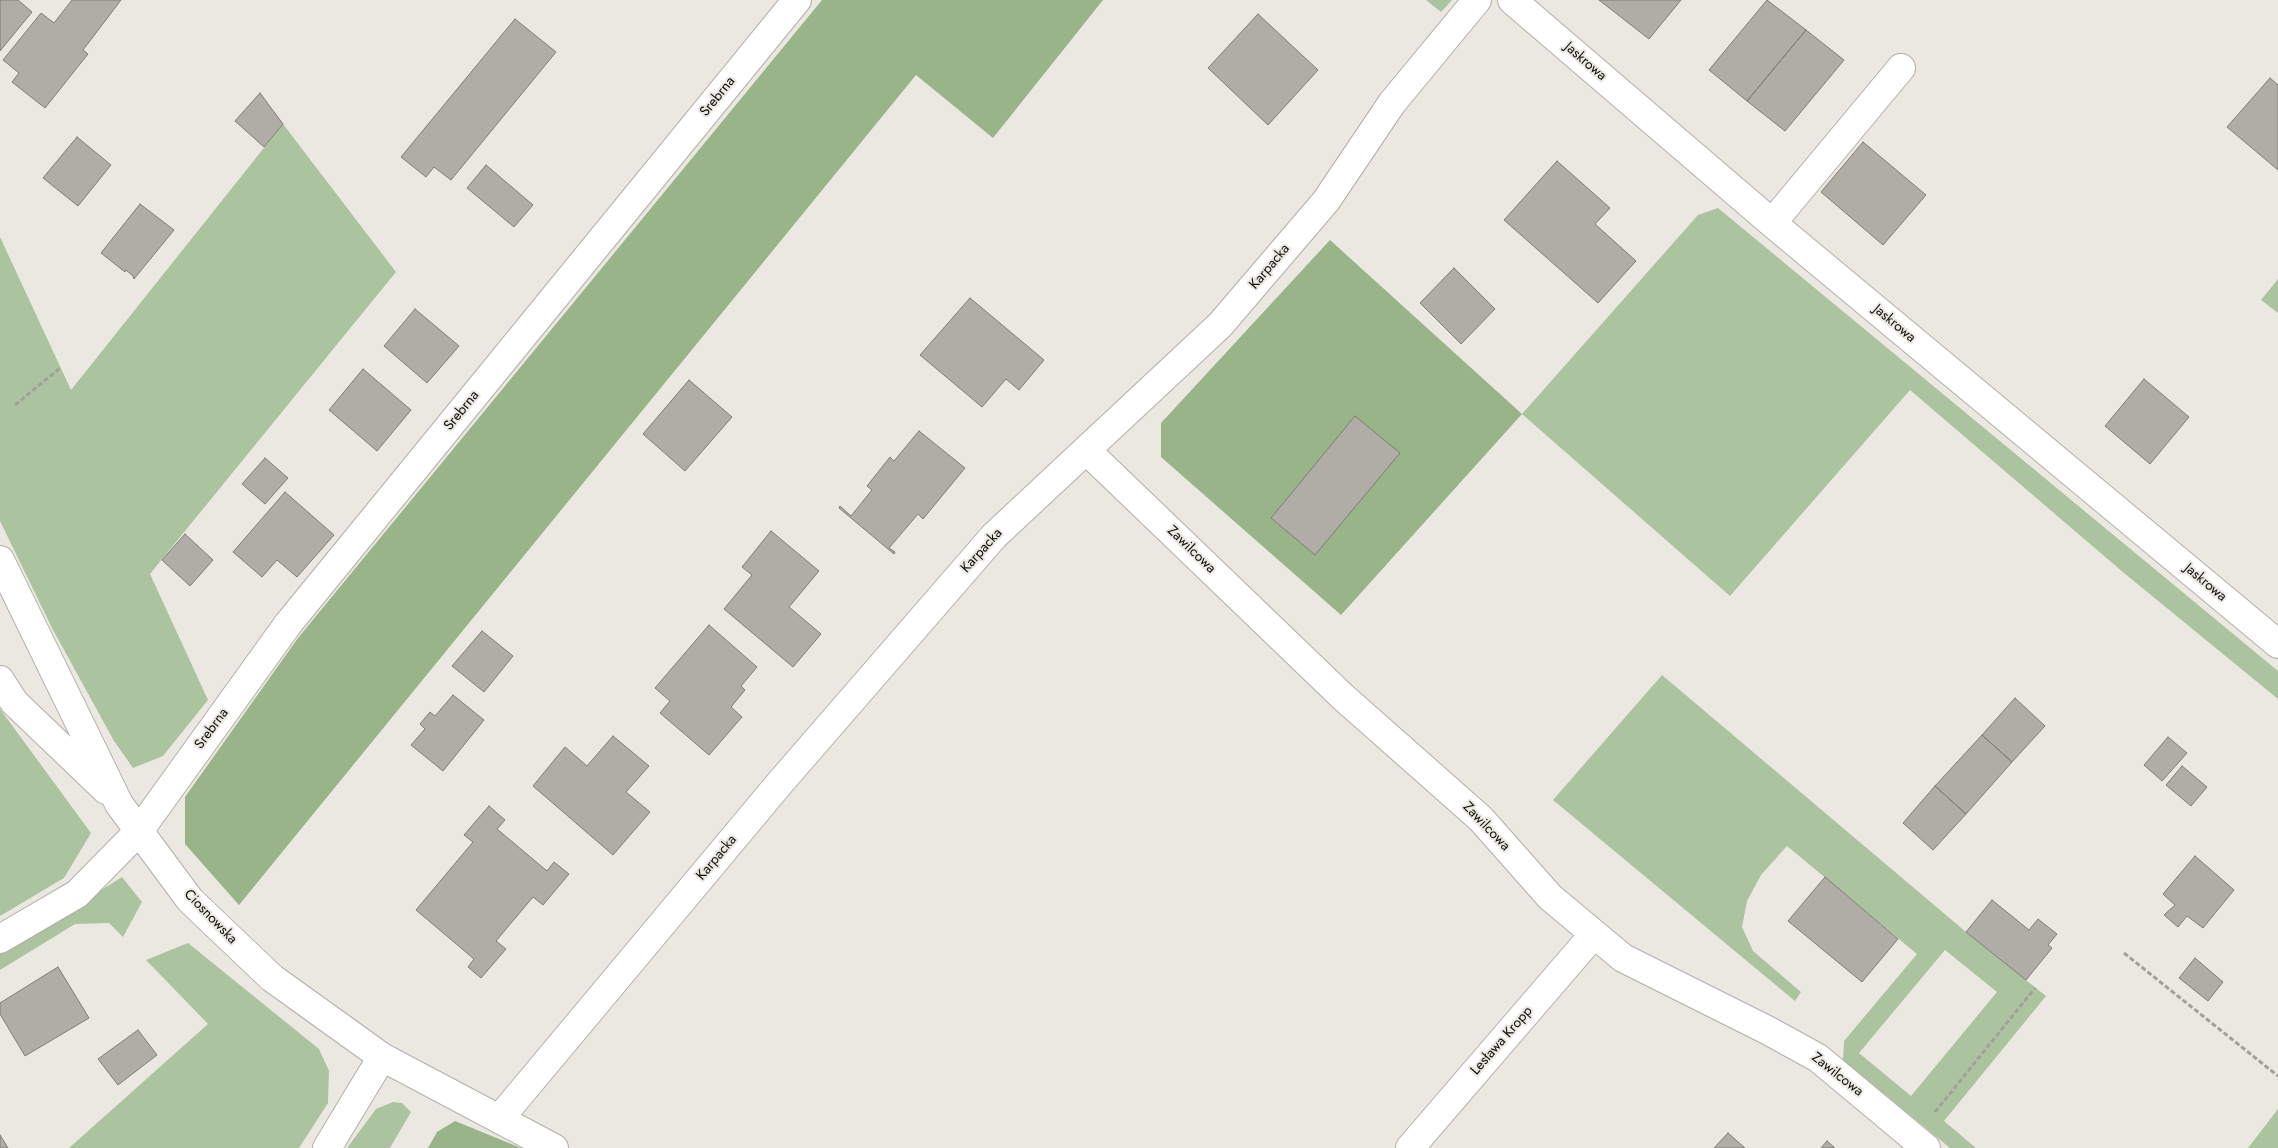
<!DOCTYPE html>
<html>
<head>
<meta charset="utf-8">
<style>
  body { margin:0 }
  canvas { display:block; background:#ebe8e2 }
</style>
</head>
<body>
<canvas width="2278" height="1148"></canvas>
<script>
const context = document.querySelector('canvas').getContext('2d');
context.lineJoin = 'round';
function fillPath(path, color) {
  context.fillStyle = color;
  context.fill(path, 'evenodd');
}
function toPath(rows) {
  const path = new Path2D();
  for (const r of rows) {
    path.moveTo(r[0], r[1]);
    for (let i = 2; i < r.length; i += 2) path.lineTo(r[i], r[i + 1]);
  }
  return path;
}
function stroke(path, color, width, dash) {
  context.strokeStyle = color;
  context.lineWidth = width;
  context.lineCap = dash ? 'butt' : 'round';
  context.setLineDash(dash || []);
  context.stroke(path);
}
function write(font, color, halo, rows, align = 'center') {
  context.font = font + ' Jost,sans-serif';
  context.lineWidth = 4;
  context.setLineDash([]);
  context.textBaseline = 'middle';
  context.strokeStyle = halo;
  context.fillStyle = color;
  for (const [text, x, y, turn = 0] of rows) {
    context.save();
    context.translate(x, y);
    context.rotate((+turn || 0) * Math.PI / 180);
    context.textAlign = isNaN(turn) ? turn : align;
    if (halo) context.strokeText(text, 0, 0);
    context.fillText(text, 0, 0);
    context.restore();
  }
}
const green = toPath([
  [1426,0,1452,0,1441,12],
  [283,124,396,272,150,574,208,700,163,756,133,768,114,741,52,628,0,521,0,237,71,390],
  [1718,208,2278,671,2278,699,2124,573,1910,390,1730,596,1522,414,1698,215],
  [2278,279,2278,313,2261,300],
  [1662,675,1966,932,2046,996,1944,1121,1976,1148,1950,1148,1843,1060,1844,1041,1917,954,1787,846,1761,875,1747,901,1742,927,1753,951,1801,992,1795,1001,1553,800],
  [1945,950,1997,992,1911,1096,1859,1053],
  [0,709,91,833,64,878,0,916],
  [122,877,142,902,123,937,109,923,75,924,0,970,0,954],
  [188,943,319,1049,329,1071,328,1103,299,1148,69,1148,208,1024,146,960],
  [393,1102,402,1103,411,1112,390,1148,347,1148,376,1109],
  [2278,1109,2278,1148,2248,1148]
]);
const forest = toPath([
  [822,0,1103,0,993,138,916,75,239,905,185,844,185,797,298,638],
  [1330,240,1522,414,1341,615,1161,457,1161,423],
  [455,1121,521,1148,428,1148,437,1132]
]);
const building = toPath([
  [0,0,18,0,32,12,0,51,0,0],
  [72,0,121,0,83,50,88,54,45,108,12,82,19,73,3,60,41,13,54,23,72,0],
  [1599,0,1681,0,1649,39,1599,0],
  [1767,0,1806,30,1747,101,1709,70,1767,0],
  [1258,14,1318,70,1268,125,1208,68,1258,14],
  [515,19,556,52,451,180,434,167,426,177,401,157,515,19],
  [1806,30,1844,60,1785,131,1747,101,1806,30],
  [2270,78,2278,85,2278,170,2227,127,2270,78],
  [260,93,283,124,264,147,235,121,260,93],
  [77,137,111,165,78,206,43,178,77,137],
  [1863,142,1926,195,1883,245,1821,192,1863,142],
  [1557,161,1610,208,1595,224,1636,261,1598,303,1504,220,1557,161],
  [486,165,533,205,514,227,467,188,486,165],
  [140,204,174,230,134,279,133,276,126,270,125,272,101,253,140,204],
  [1454,268,1495,309,1461,344,1420,303,1454,268],
  [970,298,1044,360,1019,390,1006,379,982,407,920,355,970,298],
  [415,309,459,346,427,383,384,346,415,309],
  [363,369,411,410,377,451,329,410,363,369],
  [2144,379,2189,417,2150,464,2105,426,2144,379],
  [689,380,732,417,685,471,643,434,689,380],
  [1355,416,1400,453,1315,555,1271,518,1355,416],
  [919,431,965,468,923,519,918,514,889,548,895,552,894,554,839,508,840,506,851,516,872,490,867,486,890,457,894,461,919,431],
  [265,458,288,478,265,504,242,484,265,458],
  [285,492,334,535,297,577,277,560,262,577,233,552,285,492],
  [771,531,819,571,789,607,821,634,793,667,724,609,752,575,742,567,771,531],
  [185,534,213,560,190,586,162,560,185,534],
  [709,625,757,667,741,686,745,690,731,707,742,717,709,755,660,713,670,701,655,688,709,625],
  [482,631,513,656,484,692,452,666,482,631],
  [453,695,484,720,443,771,411,745,425,729,420,724,430,712,435,716,453,695],
  [2015,698,2045,726,2012,762,1982,735,2015,698],
  [1982,735,2012,762,1966,814,1935,786,1982,735],
  [613,736,649,766,626,792,650,812,613,855,533,786,565,747,587,766,613,736],
  [2168,737,2187,753,2162,781,2144,765,2168,737],
  [2182,766,2207,787,2191,806,2166,785,2182,766],
  [1935,786,1966,814,1933,850,1903,823,1935,786],
  [489,806,505,820,497,829,547,871,554,862,569,874,543,905,533,897,496,941,506,949,481,978,468,967,474,959,416,910,473,842,464,835,489,806],
  [2195,856,2234,890,2203,928,2187,916,2178,927,2164,915,2175,905,2163,894,2195,856],
  [1825,877,1898,939,1862,982,1788,921,1825,877],
  [1992,900,2029,930,2038,919,2057,934,2048,945,2052,948,2026,980,1966,932,1992,900],
  [2195,958,2223,982,2208,1001,2179,978,2195,958],
  [58,967,89,1018,25,1056,0,1014,0,1003,58,967],
  [138,1030,157,1055,118,1085,98,1059,138,1030],
  [1728,1133,1745,1148,1714,1148,1728,1133],
  [0,1135,8,1148,0,1148,0,1135],
  [1827,1141,1835,1148,1821,1148,1827,1141]
]);
const path = toPath([
  [15,405,60,368],
  [2124,953,2278,1076],
  [1935,1112,2035,988]
]);
const minor = toPath([
  [1512,0,1772,223,2278,644],
  [1772,223,1901,68],
  [1086,450,1343,697,1481,819,1550,897,1623,958,1769,1031,1818,1058,1926,1148],
  [0,560,119,804,190,900,272,978,382,1057,554,1148],
  [0,680,14,702,106,790],
  [0,939,77,894,139,831,288,624,797,0],
  [500,1118,779,784,994,536,1220,325,1326,201,1392,103,1477,0],
  [327,1148,382,1057],
  [1410,1148,1594,934]
]);
const streetNames = [
  ["Jaskrowa",1585,62,41],
  ["Srebrna",718,97,-51],
  ["Karpacka",1270,267,-50],
  ["Jaskrowa",1894,324,40],
  ["Srebrna",462,411,-51],
  ["Zawilcowa",1191,550,44],
  ["Karpacka",982,551,-48],
  ["Jaskrowa",2205,583,40],
  ["Srebrna",212,729,-54],
  ["Zawilcowa",1486,827,46],
  ["Karpacka",717,858,-50],
  ["Ciosnowska",210,917,46],
  ["Lesława Kropp",1502,1041,-49],
  ["Zawilcowa",1837,1075,38]
];
fillPath(green, '#acc39f');
fillPath(forest, '#98b488');
fillPath(building, '#b0ada7');
stroke(building, '#7e7c76', 1);
stroke(minor, '#b2afa9', 30);
stroke(path, '#a2a09b', 3, [5, 2.5]);
stroke(minor, '#fff', 28);
write('14px', '#0d0c0a', '#ebe8e2', streetNames);
</script>
</body>
</html>
